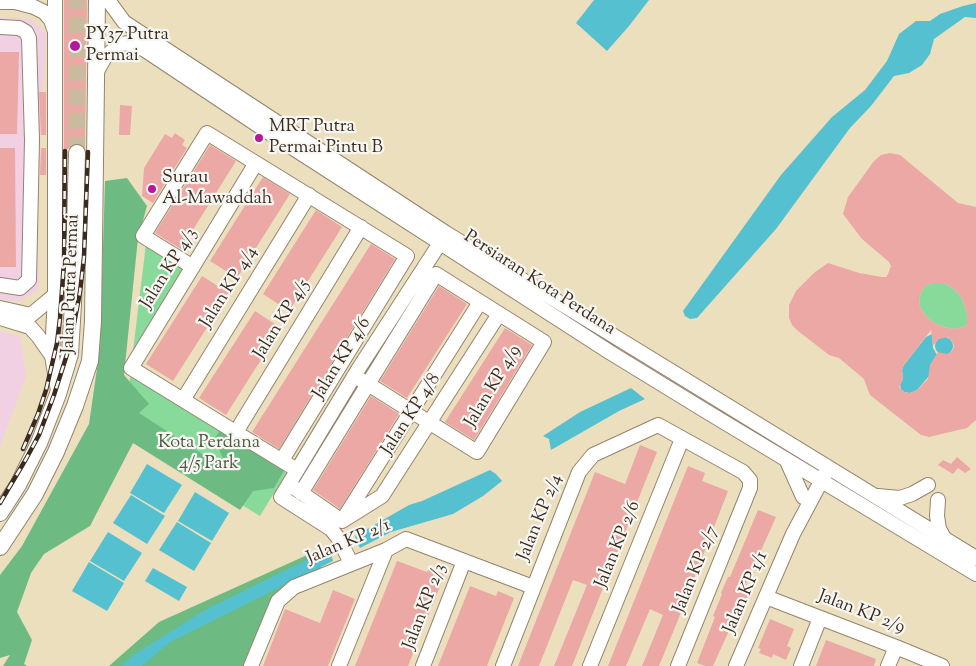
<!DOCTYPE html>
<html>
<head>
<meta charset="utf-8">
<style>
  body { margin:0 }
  canvas { display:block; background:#ecdfbd }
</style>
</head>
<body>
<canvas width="976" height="666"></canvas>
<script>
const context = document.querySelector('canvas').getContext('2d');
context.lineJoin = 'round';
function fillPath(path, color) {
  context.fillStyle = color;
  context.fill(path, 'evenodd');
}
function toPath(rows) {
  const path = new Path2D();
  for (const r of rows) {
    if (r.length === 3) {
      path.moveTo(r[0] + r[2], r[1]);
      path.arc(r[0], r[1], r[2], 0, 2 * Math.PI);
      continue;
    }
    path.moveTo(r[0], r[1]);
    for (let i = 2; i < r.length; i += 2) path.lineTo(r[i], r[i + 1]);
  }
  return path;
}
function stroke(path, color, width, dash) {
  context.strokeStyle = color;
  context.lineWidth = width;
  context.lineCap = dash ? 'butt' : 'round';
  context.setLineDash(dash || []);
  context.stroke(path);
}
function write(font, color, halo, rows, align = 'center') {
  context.font = font + ' "Sorts Mill Goudy",serif';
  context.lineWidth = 4.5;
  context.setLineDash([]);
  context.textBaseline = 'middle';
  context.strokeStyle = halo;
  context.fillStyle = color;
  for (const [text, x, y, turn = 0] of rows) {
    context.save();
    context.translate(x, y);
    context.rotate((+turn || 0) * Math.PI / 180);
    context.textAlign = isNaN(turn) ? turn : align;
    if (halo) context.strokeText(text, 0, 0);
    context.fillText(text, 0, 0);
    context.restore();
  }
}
const built = toPath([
  [0,17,30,19,46,33,37,209,39,289,19,302,0,299],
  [0,331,20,336,26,376,0,447]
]);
const green = toPath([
  [146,244,186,268,132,359],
  [931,283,944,283,954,289,961,297,967,313,967,324,963,327,954,329,944,327,934,323,926,316,920,307,919,297,924,287],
  [131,375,286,473,260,516,182,468,119,421]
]);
const forest = toPath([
  [127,178,147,206,138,238,124,375,149,404,139,413,210,459,223,458,214,439,222,428,285,469,274,488,253,491,240,510,133,443,90,526,44,554,31,573,17,612,32,640,24,664,27,666,3,666,10,655,0,658,0,575,22,546,89,424,100,348,105,181],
  [316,551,322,572,274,597,245,666,109,666,159,622]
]);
const water = toPath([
  [594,0,649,0,629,26,607,51,576,23],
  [976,3,976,18,965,17,934,39,930,54,922,65,909,73,894,76,871,106,850,128,776,229,697,318,690,319,685,316,683,311,781,175,832,117,865,90,887,61,899,34,916,21,930,21,940,14,963,6],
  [932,334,933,348,937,355,930,365,930,375,917,390,910,393,904,392,901,389,900,385,903,379,902,370,904,365,926,337],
  [944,346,9],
  [631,388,645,399,619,411,551,450,549,439,543,436,580,412],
  [147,464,182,485,164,513,130,493],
  [490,470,496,474,502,481,483,496,453,514,391,532,360,548,357,542,355,536,409,505,422,501],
  [195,492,229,513,212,541,178,521],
  [131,495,165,516,147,544,113,523],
  [177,522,211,543,194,571,159,550],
  [108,532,142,553,124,581,90,561],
  [327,550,331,554,333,561,170,642,142,666,121,666,135,654,205,610],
  [89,562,124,583,107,611,72,591],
  [153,568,187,587,179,601,145,581]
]);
const building = toPath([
  [64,0,87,0,85,147,77,143,72,144,68,149,64,149],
  [0,52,19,52,17,134,0,134],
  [39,92,46,92,46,135,41,135],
  [120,105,132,106,130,135,119,135],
  [175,133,185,140,182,145,187,148,153,203,142,196,144,168,165,134,172,138],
  [210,145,236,161,181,249,155,233],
  [0,148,15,148,16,267,0,267],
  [41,148,46,148,46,175,40,175],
  [890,153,900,155,958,203,976,207,976,420,967,428,929,437,921,435,870,395,864,379,839,358,829,355,798,331,792,325,789,318,789,305,796,291,815,272,828,263,859,273,882,277,886,277,888,274,891,266,889,262,862,239,843,214,848,197,874,161,881,155],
  [931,283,944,283,954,289,961,297,967,313,967,324,963,327,954,329,944,327,934,323,926,316,920,307,919,297,924,287],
  [931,330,933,345,939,339,947,337,952,341,954,346,952,351,947,354,938,352,930,365,928,379,917,390,910,393,904,392,899,387,903,379,902,370,904,365],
  [263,177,290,194,237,278,210,261],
  [316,210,342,227,289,311,263,294],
  [371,244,395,259,279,449,252,432],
  [202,276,229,293,173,381,146,364],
  [439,286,467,304,407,398,380,381],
  [255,311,281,328,226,415,199,398],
  [505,328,532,345,474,440,445,422],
  [371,396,399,414,340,509,313,490],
  [640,445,657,452,572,666,554,666,587,585,573,580,539,666,518,666,595,472,625,484],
  [957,457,971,469,965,473,958,468,953,474,938,465,943,460,951,464],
  [688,466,705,473,702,481,728,491,678,620,659,666,642,666,663,615,650,609,626,666,608,666],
  [758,510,776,517,746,584,752,587,745,604,742,602,713,666,705,666,697,663,715,617,713,616,722,594,721,593,728,577,730,577],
  [397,561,427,572,429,568,445,574,408,666,355,666],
  [470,586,496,596,498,591,514,598,487,666,438,666],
  [333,590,355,599,328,666,263,666,285,609,320,623],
  [770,619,794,629,787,646,791,648,786,660,773,654,772,658,759,653,761,649,758,648],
  [826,640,876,659,874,666,816,666]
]);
const majorTunnel = toPath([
  [77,153,77,0]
]);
const minor = toPath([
  [108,0,124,22,446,233,976,558],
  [0,2,15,2,34,7,44,12,51,20,54,29],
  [0,27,19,28,26,32,29,38,32,140,29,280,20,288,0,285],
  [96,73,105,57,121,44,130,43,145,50,265,130,611,353,704,410,976,574],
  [256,163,131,368,297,470],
  [193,267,143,236,207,133,407,256,282,460],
  [0,308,31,315,55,295],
  [0,318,30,327,38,336,52,356,58,391],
  [52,356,55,295,55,0],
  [183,400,309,195],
  [236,432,361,227],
  [786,459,803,497],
  [293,487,342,521],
  [301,493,368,384,436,274,544,342,477,452,411,411,368,384,354,376],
  [878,496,900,498,912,494,928,485],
  [938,500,937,516,939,529,944,538],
  [344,518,480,302],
  [342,521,382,496,499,314],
  [351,563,339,539,331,529,281,497,359,368,440,243],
  [766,597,896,647,942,666],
  [251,666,278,601,294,587,386,550,406,539,533,587],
  [339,666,386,550],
  [423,666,464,561],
  [503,666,579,472,593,455,658,425,743,472,750,480,750,488,678,666],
  [590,666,682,439],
  [736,666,793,534,825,474],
  [801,666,820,618],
  [888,666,896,647]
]);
const major = toPath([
  [0,513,18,485,39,443,58,394,70,354,73,304,77,153],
  [0,547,35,494,56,452,75,406,90,361,93,321,97,0]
]);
const rail = toPath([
  [23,449,38,414,46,390,57,343,60,318,64,262,65,151],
  [0,503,26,459,39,435,54,395,70,345,80,292,84,257,88,152]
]);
const markers = [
  [75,46,6,"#b5179e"],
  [259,138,5,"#b5179e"],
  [152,189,5,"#b5179e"]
];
const poiNames = [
  ["PY37 Putra",86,36],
  ["Permai",86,57],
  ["MRT Putra",269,128],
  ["Permai Pintu B",269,149],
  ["Surau",162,179],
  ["Al-Mawaddah",162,200]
];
const streetNames = [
  ["Jalan KP 4/3",170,269,-58],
  ["Jalan Putra Permai",72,284,-88],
  ["Persiaran Kota Perdana",539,284,33],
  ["Jalan KP 4/4",230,288,-58],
  ["Jalan KP 4/5",283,320,-58],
  ["Jalan KP 4/6",343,359,-58],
  ["Jalan KP 4/9",494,387,-59],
  ["Jalan KP 4/8",412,415,-57],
  ["Jalan KP 2/4",541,518,-68],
  ["Jalan KP 2/1",349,543,-23],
  ["Jalan KP 2/6",619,545,-68],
  ["Jalan KP 2/7",697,570,-68],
  ["Jalan KP 1/1",747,593,-67],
  ["Jalan KP 2/3",426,607,-69],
  ["Jalan KP 2/9",861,613,21]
];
const parkNames = [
  ["Kota Perdana",209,444],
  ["4/5 Park",209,465]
];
fillPath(built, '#f1d0e3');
fillPath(green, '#88da9b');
fillPath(forest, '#6eba83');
fillPath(water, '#55c0cf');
fillPath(building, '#eba8a5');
stroke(majorTunnel, '#c9bb9d', 16, [16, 8]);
stroke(minor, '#94846e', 16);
stroke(major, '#94846e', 18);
stroke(minor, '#fff', 14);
stroke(major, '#fff', 16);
stroke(rail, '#3b2a1e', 4.5);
stroke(rail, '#f6f6f2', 2.5, [8]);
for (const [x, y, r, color] of markers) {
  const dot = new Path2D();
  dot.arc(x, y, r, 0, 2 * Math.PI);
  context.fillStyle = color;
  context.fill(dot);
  stroke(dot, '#f6f6f2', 2);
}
write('18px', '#3b2a1e', '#f6f6f2', poiNames, 'left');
write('18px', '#3b2a1e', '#f6f6f2', streetNames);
write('18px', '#4e563d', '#f6f6f2', parkNames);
</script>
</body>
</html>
